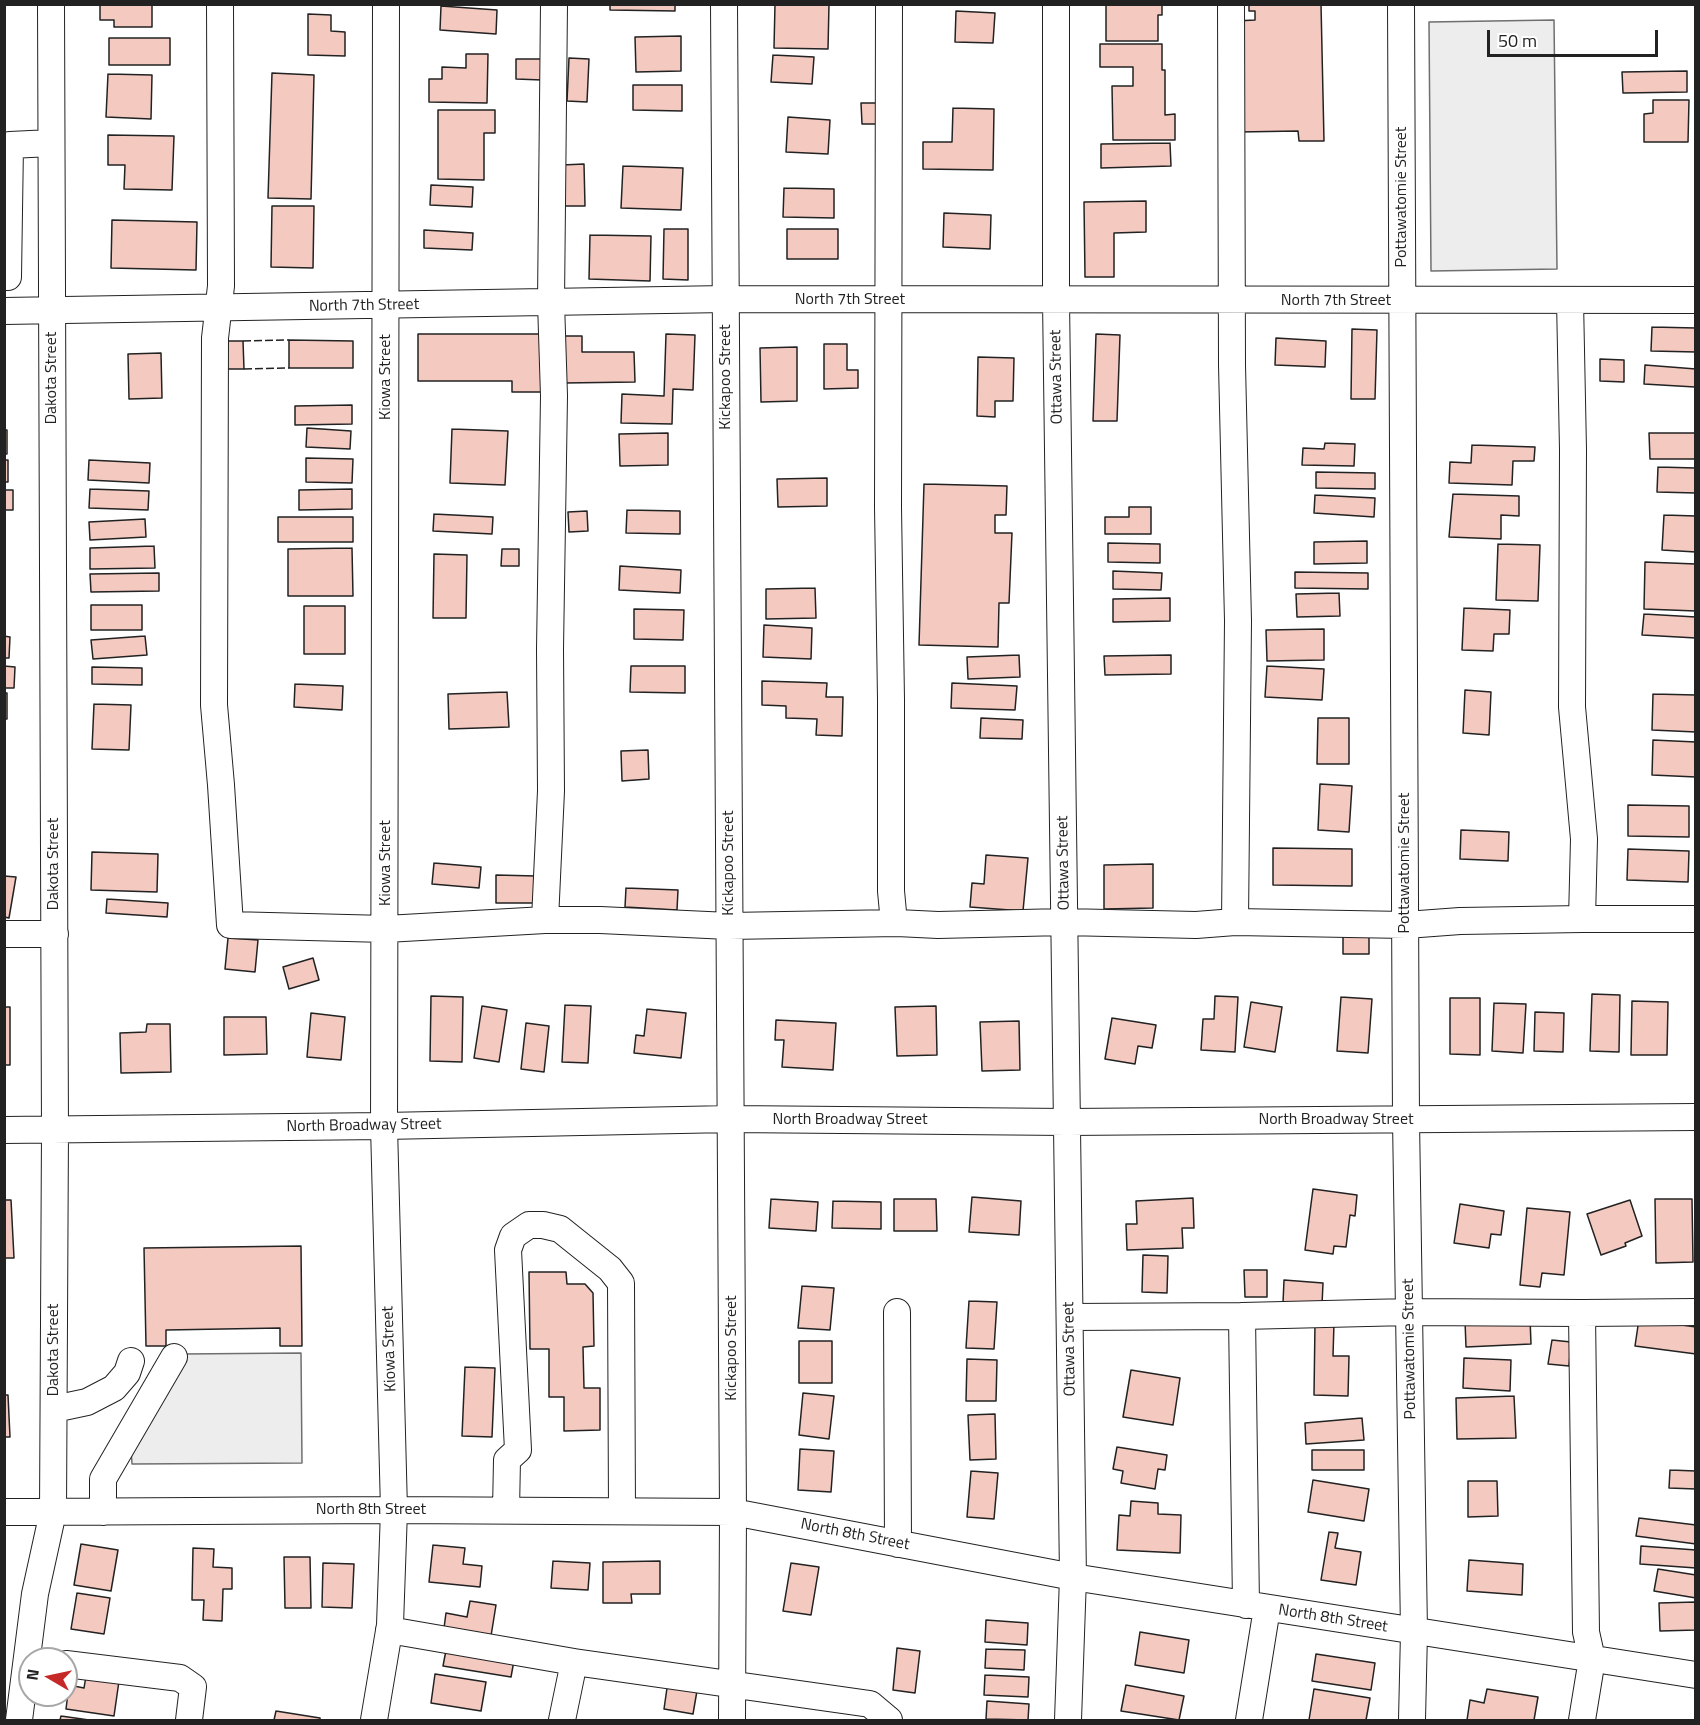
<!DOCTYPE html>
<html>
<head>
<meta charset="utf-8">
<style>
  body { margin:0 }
  #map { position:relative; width:1700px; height:1725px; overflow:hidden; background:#fff; font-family:"Titillium Web",sans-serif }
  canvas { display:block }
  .frame { position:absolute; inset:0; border:6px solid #222; pointer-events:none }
  .north { position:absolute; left:18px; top:1647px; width:60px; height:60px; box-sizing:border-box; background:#fff; border:2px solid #a7a7a7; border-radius:50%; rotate:279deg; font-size:16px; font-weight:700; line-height:24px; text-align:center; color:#222 }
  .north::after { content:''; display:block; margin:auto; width:21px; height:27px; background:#c62828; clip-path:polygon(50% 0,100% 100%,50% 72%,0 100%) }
  .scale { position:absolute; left:1487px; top:30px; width:171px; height:27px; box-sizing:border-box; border:3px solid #222; border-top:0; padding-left:8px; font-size:18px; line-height:21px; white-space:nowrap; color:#222; -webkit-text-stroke:4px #fff; paint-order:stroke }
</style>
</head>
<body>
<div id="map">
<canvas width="1700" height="1725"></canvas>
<div class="frame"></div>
<div class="north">N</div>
<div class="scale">50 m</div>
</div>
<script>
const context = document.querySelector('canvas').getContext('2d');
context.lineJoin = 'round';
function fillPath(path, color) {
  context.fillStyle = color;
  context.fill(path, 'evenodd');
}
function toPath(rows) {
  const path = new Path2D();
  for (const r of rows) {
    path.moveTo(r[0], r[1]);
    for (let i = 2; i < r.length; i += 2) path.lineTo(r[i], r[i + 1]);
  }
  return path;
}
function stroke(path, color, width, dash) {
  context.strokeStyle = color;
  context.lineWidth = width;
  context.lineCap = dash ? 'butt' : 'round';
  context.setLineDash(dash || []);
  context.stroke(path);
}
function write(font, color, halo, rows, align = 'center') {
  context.font = font + ' "Titillium Web",sans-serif';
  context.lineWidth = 4.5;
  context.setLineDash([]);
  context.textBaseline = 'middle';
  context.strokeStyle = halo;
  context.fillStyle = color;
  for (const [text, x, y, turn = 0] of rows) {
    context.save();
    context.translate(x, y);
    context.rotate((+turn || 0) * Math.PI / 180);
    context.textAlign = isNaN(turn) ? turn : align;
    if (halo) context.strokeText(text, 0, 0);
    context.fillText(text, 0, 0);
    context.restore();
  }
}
const parking = toPath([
  [1554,20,1557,269,1431,271,1429,22,1554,20],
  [301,1353,302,1463,132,1464,131,1449,182,1354,301,1353]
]);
const building = toPath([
  [100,4,152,4,152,27,114,27,114,20,100,20,100,4],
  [610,4,675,4,675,11,610,10,610,4],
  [775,4,829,4,828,49,774,48,775,4],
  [1106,4,1162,4,1162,15,1158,15,1158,41,1106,41,1106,4],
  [1249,4,1321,4,1324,141,1299,141,1298,131,1238,132,1236,21,1255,20,1255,11,1249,11,1249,4],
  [441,6,497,10,496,34,440,30,441,6],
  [956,11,995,13,993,43,955,42,956,11],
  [308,14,331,15,331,31,345,32,345,56,308,55,308,14],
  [681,36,681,71,636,72,635,37,681,36],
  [109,38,170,38,170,65,109,65,109,38],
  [1100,44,1162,44,1162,70,1165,70,1165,115,1175,114,1175,140,1113,140,1112,86,1133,86,1133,67,1100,67,1100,44],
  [466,54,488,54,487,103,429,102,429,79,442,79,442,67,466,68,466,54],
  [773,55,814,57,812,84,771,82,773,55],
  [569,58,589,59,587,102,567,101,569,58],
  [516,59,542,59,542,80,516,79,516,59],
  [1687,71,1687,92,1623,93,1622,72,1687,71],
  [272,73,314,75,311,199,268,198,272,73],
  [108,74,152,75,151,119,106,117,108,74],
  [633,85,682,85,682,111,633,110,633,85],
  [1653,100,1689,100,1688,142,1644,142,1644,114,1653,113,1653,100],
  [861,103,881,103,882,124,862,124,861,103],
  [953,108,994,109,993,170,923,169,923,142,952,142,953,108],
  [438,110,495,110,495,133,484,133,484,180,438,179,438,110],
  [788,117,830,120,828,154,786,152,788,117],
  [108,135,174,136,172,190,124,189,125,165,108,165,108,135],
  [1170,143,1171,166,1101,168,1101,144,1170,143],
  [584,164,585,206,563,206,562,165,584,164],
  [623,166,683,168,681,210,621,208,623,166],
  [431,185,473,187,472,207,430,205,431,185],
  [784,188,834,189,834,218,783,217,784,188],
  [1146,201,1146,232,1114,233,1114,277,1085,277,1084,202,1146,201],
  [272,206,314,206,313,268,271,267,272,206],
  [944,213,991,215,990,249,943,247,944,213],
  [112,220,197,222,196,270,111,268,112,220],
  [664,229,688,229,688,280,663,279,664,229],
  [787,229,838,229,838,259,787,259,787,229],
  [424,230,473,233,472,250,424,248,424,230],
  [590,235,651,236,650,281,589,279,590,235],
  [1652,327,1696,328,1696,352,1651,351,1652,327],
  [1352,329,1377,330,1375,399,1351,399,1352,329],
  [418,334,549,334,549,392,512,392,512,381,418,381,418,334],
  [666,334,695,335,693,390,673,389,672,424,621,423,622,394,664,396,666,334],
  [1096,334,1120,335,1117,421,1093,421,1096,334],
  [563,336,582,336,582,352,634,352,635,382,564,383,563,336],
  [1276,338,1326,341,1325,367,1275,365,1276,338],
  [289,340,353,341,353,368,289,368,289,340],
  [223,341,243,341,244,369,223,369,223,341],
  [824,344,847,344,847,370,858,370,858,388,824,389,824,344],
  [797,347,797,401,761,402,760,348,797,347],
  [161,353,162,398,129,399,128,354,161,353],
  [978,357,1014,358,1013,401,995,401,995,417,977,416,978,357],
  [1600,359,1624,360,1624,382,1600,381,1600,359],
  [1645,365,1696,369,1695,387,1644,384,1645,365],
  [352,405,352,424,295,425,295,406,352,405],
  [307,428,351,431,350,449,306,447,307,428],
  [452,429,508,431,505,485,450,483,452,429],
  [4,430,7,430,7,454,4,454,4,430],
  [668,433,668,465,620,466,619,434,668,433],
  [1649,433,1696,433,1696,459,1650,459,1649,433],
  [1325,443,1355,444,1354,466,1302,465,1303,448,1324,449,1325,443],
  [1472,445,1535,447,1534,461,1513,461,1512,485,1449,483,1450,462,1471,463,1472,445],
  [306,458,353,459,352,483,306,482,306,458],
  [4,460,8,460,8,482,4,482,4,460],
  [89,460,150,463,149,483,88,480,89,460],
  [1658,467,1696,468,1696,493,1657,492,1658,467],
  [1316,472,1375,473,1375,489,1316,488,1316,472],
  [827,478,827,506,778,507,777,479,827,478],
  [924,484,1007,486,1006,515,995,515,995,533,1012,533,1009,603,999,603,998,647,919,645,924,484],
  [90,489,149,491,148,510,89,508,90,489],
  [352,489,352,509,299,510,299,490,352,489],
  [4,490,13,490,13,510,4,510,4,490],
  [1453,494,1519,496,1519,516,1501,515,1501,539,1449,537,1453,494],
  [1315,495,1375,498,1374,517,1314,513,1315,495],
  [1129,507,1151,507,1151,534,1105,534,1105,517,1129,517,1129,507],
  [627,510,680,511,680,534,626,533,627,510],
  [587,511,588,531,569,532,568,512,587,511],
  [434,514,493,517,492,534,433,531,434,514],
  [1664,515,1696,516,1696,552,1662,550,1664,515],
  [278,517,353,517,353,542,278,542,278,517],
  [145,519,146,537,90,540,89,522,145,519],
  [1367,541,1367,563,1314,564,1314,542,1367,541],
  [1108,543,1160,544,1160,563,1108,562,1108,543],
  [1498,544,1540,545,1538,601,1496,600,1498,544],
  [154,546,155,568,90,569,90,548,154,546],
  [352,548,353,596,288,596,288,549,352,548],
  [502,549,519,549,519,566,501,566,502,549],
  [434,554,467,555,466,618,433,618,434,554],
  [1645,562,1696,564,1696,611,1644,609,1645,562],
  [620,566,681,570,680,593,619,590,620,566],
  [1113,571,1162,573,1161,590,1113,589,1113,571],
  [1295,572,1368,573,1368,589,1295,588,1295,572],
  [159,573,159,591,91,592,90,574,159,573],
  [815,588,816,618,766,619,766,589,815,588],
  [1339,593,1340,616,1297,617,1296,594,1339,593],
  [1170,598,1170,621,1113,622,1113,599,1170,598],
  [91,605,142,605,142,630,91,630,91,605],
  [304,606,345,606,345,654,304,654,304,606],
  [1464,608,1510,610,1509,634,1494,634,1493,651,1462,650,1464,608],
  [634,609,684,610,683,640,634,639,634,609],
  [1644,614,1696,617,1696,638,1642,635,1644,614],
  [764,625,812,628,811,659,763,657,764,625],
  [1324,629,1324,660,1267,661,1266,630,1324,629],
  [4,636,10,637,9,658,4,658,4,636],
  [145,636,147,655,93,659,91,640,145,636],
  [1019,655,1020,677,968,679,967,657,1019,655],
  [1171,655,1171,674,1105,675,1104,656,1171,655],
  [4,666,15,667,14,688,4,688,4,666],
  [631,666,685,666,685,693,630,692,631,666],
  [1267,666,1324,669,1322,700,1265,697,1267,666],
  [92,667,142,668,142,685,92,684,92,667],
  [762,681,827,683,826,697,843,697,842,736,816,735,817,719,786,718,786,706,762,705,762,681],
  [952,683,1017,686,1015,710,951,708,952,683],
  [295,684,343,686,342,710,294,707,295,684],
  [1465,690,1491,692,1489,735,1463,733,1465,690],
  [507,692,509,727,449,729,448,694,507,692],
  [4,693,7,693,7,719,4,719,4,693],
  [1653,694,1696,695,1696,732,1652,730,1653,694],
  [94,704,131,705,129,750,92,749,94,704],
  [981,718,1023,720,1022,739,980,738,981,718],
  [1318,718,1349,718,1349,764,1317,764,1318,718],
  [1653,740,1696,742,1696,777,1652,775,1653,740],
  [648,750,649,779,622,781,621,751,648,750],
  [1320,784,1352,786,1349,832,1318,830,1320,784],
  [1628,805,1689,806,1689,837,1628,836,1628,805],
  [1461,830,1509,832,1508,861,1460,859,1461,830],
  [1273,848,1352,849,1352,886,1273,885,1273,848],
  [1628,849,1689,851,1688,882,1627,880,1628,849],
  [92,852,158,854,157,892,91,890,92,852],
  [986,855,1028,858,1023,911,970,907,972,883,984,884,986,855],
  [434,863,481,867,479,888,432,884,434,863],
  [1153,864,1153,908,1104,909,1104,865,1153,864],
  [496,875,536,876,535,903,496,903,496,875],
  [4,876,16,877,9,918,4,917,4,876],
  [626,888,678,890,677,910,625,907,626,888],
  [107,899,168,903,167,917,106,913,107,899],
  [1343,931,1369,931,1369,954,1343,954,1343,931],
  [228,938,258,940,255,972,225,969,228,938],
  [313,958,319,980,289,989,283,967,313,958],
  [1592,994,1620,995,1619,1052,1590,1051,1592,994],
  [431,996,463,997,462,1062,430,1061,431,996],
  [1215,996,1238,997,1235,1052,1201,1050,1203,1019,1214,1019,1215,996],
  [1341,997,1372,999,1368,1053,1337,1051,1341,997],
  [1450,998,1480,998,1480,1055,1450,1054,1450,998],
  [1632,1001,1668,1002,1667,1055,1631,1055,1632,1001],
  [1251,1002,1282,1007,1275,1052,1244,1047,1251,1002],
  [1494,1003,1526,1004,1523,1053,1492,1051,1494,1003],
  [565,1005,591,1006,588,1063,562,1062,565,1005],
  [482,1006,507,1010,499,1062,474,1058,482,1006],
  [936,1006,937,1055,897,1056,895,1007,936,1006],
  [4,1007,10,1007,10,1065,4,1065,4,1007],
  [647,1009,686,1013,681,1058,634,1053,636,1035,644,1036,647,1009],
  [1535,1012,1564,1013,1563,1052,1534,1051,1535,1012],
  [311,1013,345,1017,341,1060,307,1057,311,1013],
  [224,1017,266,1017,267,1054,224,1055,224,1017],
  [1112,1018,1156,1025,1152,1048,1138,1046,1135,1064,1105,1059,1112,1018],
  [776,1020,836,1023,833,1070,782,1067,784,1040,775,1040,776,1020],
  [1019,1021,1020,1070,982,1071,980,1022,1019,1021],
  [526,1023,549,1026,544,1072,521,1069,526,1023],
  [147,1024,170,1024,171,1072,121,1073,120,1033,146,1032,147,1024],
  [1313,1189,1357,1195,1355,1216,1350,1215,1346,1247,1334,1246,1333,1254,1305,1250,1313,1189],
  [972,1197,1021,1201,1019,1235,969,1232,972,1197],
  [1193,1198,1194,1228,1182,1228,1183,1248,1127,1250,1126,1224,1137,1224,1136,1201,1193,1198],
  [771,1199,818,1202,816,1231,769,1228,771,1199],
  [894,1199,936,1199,937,1231,894,1231,894,1199],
  [1655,1199,1692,1199,1693,1262,1656,1263,1655,1199],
  [4,1200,11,1200,14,1258,4,1258,4,1200],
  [1630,1200,1642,1236,1625,1243,1626,1246,1601,1255,1587,1214,1630,1200],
  [833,1201,881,1202,881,1229,832,1228,833,1201],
  [1460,1204,1504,1211,1501,1235,1491,1234,1489,1248,1454,1243,1460,1204],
  [1527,1208,1570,1212,1564,1275,1542,1273,1540,1287,1520,1285,1527,1208],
  [301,1246,302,1346,280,1346,280,1328,166,1330,166,1346,146,1346,144,1248,301,1246],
  [1143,1255,1168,1256,1167,1293,1142,1292,1143,1255],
  [1244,1270,1267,1270,1267,1297,1245,1297,1244,1270],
  [529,1272,566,1272,567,1284,585,1284,593,1293,594,1346,583,1347,584,1388,600,1388,600,1430,564,1431,564,1397,549,1397,549,1349,530,1349,529,1272],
  [1284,1280,1323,1283,1322,1305,1283,1303,1284,1280],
  [802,1286,834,1288,830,1330,798,1328,802,1286],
  [969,1301,997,1302,994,1349,966,1348,969,1301],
  [1530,1318,1531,1344,1466,1347,1465,1321,1530,1318],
  [1639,1319,1696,1327,1696,1354,1635,1346,1639,1319],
  [1315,1323,1334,1323,1333,1356,1349,1356,1348,1396,1314,1395,1315,1323],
  [1552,1340,1571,1342,1569,1366,1548,1364,1552,1340],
  [799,1341,832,1341,832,1383,799,1383,799,1341],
  [1464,1358,1511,1360,1510,1391,1463,1388,1464,1358],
  [967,1359,997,1360,996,1401,966,1401,967,1359],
  [465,1367,495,1368,492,1437,462,1436,465,1367],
  [1131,1370,1180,1378,1173,1425,1123,1417,1131,1370],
  [803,1393,834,1396,829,1439,799,1435,803,1393],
  [4,1395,8,1395,10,1437,4,1437,4,1395],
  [1514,1396,1516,1438,1457,1439,1456,1398,1514,1396],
  [995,1414,996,1459,970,1460,968,1415,995,1414],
  [1362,1418,1364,1440,1306,1444,1305,1423,1362,1418],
  [1117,1447,1167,1455,1165,1470,1158,1469,1155,1489,1121,1483,1123,1471,1113,1469,1117,1447],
  [800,1449,834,1451,831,1492,798,1490,800,1449],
  [1312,1450,1364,1450,1364,1470,1312,1470,1312,1450],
  [1670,1470,1696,1471,1696,1489,1669,1488,1670,1470],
  [971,1471,998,1473,994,1519,967,1517,971,1471],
  [1313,1480,1369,1489,1364,1521,1308,1512,1313,1480],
  [1468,1481,1497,1481,1498,1516,1468,1517,1468,1481],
  [1131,1501,1158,1503,1158,1514,1181,1515,1180,1553,1117,1550,1119,1515,1130,1516,1131,1501],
  [1639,1518,1696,1525,1696,1544,1636,1536,1639,1518],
  [1329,1532,1338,1533,1335,1548,1361,1552,1356,1585,1321,1580,1329,1532],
  [81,1544,118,1550,111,1591,74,1585,81,1544],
  [433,1545,465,1548,463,1564,482,1566,480,1587,429,1582,433,1545],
  [1641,1546,1696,1550,1696,1568,1640,1564,1641,1546],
  [193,1548,214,1549,213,1567,232,1568,232,1589,223,1589,222,1621,203,1620,204,1600,192,1600,193,1548],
  [284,1557,310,1557,311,1608,285,1608,284,1557],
  [1469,1560,1523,1564,1522,1595,1467,1591,1469,1560],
  [553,1561,590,1563,588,1590,551,1588,553,1561],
  [660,1561,660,1594,631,1594,632,1603,603,1603,603,1562,660,1561],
  [323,1563,354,1564,352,1608,322,1607,323,1563],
  [791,1563,819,1567,811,1615,783,1611,791,1563],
  [1658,1569,1696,1575,1696,1598,1654,1591,1658,1569],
  [77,1593,110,1598,104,1634,71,1629,77,1593],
  [470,1601,496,1605,491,1636,444,1628,446,1613,467,1617,470,1601],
  [1696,1602,1696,1630,1660,1631,1659,1603,1696,1602],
  [986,1620,1028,1623,1027,1645,985,1642,986,1620],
  [1140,1632,1189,1640,1184,1673,1135,1665,1140,1632],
  [447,1645,515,1655,511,1677,443,1666,447,1645],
  [897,1648,920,1651,915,1693,893,1690,897,1648],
  [986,1649,1025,1650,1024,1670,985,1668,986,1649],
  [1316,1654,1375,1663,1371,1690,1312,1681,1316,1654],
  [435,1674,486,1682,481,1711,431,1703,435,1674],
  [985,1675,1029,1677,1028,1697,984,1695,985,1675],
  [86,1676,119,1681,114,1716,66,1709,69,1685,84,1688,86,1676],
  [668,1681,698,1685,693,1714,664,1709,668,1681],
  [1126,1685,1184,1696,1179,1720,1121,1711,1126,1685],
  [1314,1689,1370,1698,1366,1720,1309,1720,1314,1689],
  [1487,1689,1538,1697,1534,1720,1467,1720,1470,1700,1484,1703,1487,1689],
  [987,1701,1029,1704,1028,1720,986,1719,987,1701],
  [276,1711,320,1718,320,1720,274,1720,276,1711],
  [61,1716,89,1720,60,1720,61,1716]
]);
const minor = toPath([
  [220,4,221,286,215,338,214,705,221,785,230,925,386,929,545,920,600,920,729,926,897,923,938,925,1064,922,1196,925,1235,922],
  [724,4,733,1512,732,1720],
  [889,4,888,507,891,699,891,891,894,923],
  [1056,4,1056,300,1073,1577,1068,1720],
  [1231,4,1232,365,1238,621,1235,922,1406,925,1460,921,1582,919],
  [1401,4,1406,1120,1414,1632,1412,1720],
  [4,277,8,277,10,145,51,143],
  [1570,300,1573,450,1572,707,1584,839,1582,919,1696,919],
  [4,311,726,299,1696,300],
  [545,920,551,791,550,649,554,396,551,302,554,4],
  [4,934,55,934],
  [4,1130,384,1126,730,1119,1067,1122,1696,1117],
  [897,1312,898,1544],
  [1582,1313,1696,1312],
  [1070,1317,1242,1316],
  [54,1409,87,1402,114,1388,127,1373,131,1361],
  [506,1510,507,1460,518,1450,508,1250,513,1236,529,1225,543,1225,560,1229,610,1269,621,1283,622,1511],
  [4,1512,394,1510,733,1512,1073,1577,1696,1675],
  [103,1512,103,1479,174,1357],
  [1246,1605,1242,1316,1409,1312,1582,1313,1586,1632,1592,1659,1582,1720],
  [389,1630,574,1662,562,1720],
  [574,1662,870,1704,889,1720],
  [66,1664,180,1678,193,1687,189,1720],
  [19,1720,35,1594,53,1512,55,1130,51,4],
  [374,1720,390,1625,394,1510,384,1126,386,4],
  [1249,1720,1267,1608]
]);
const fence = toPath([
  [243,341,289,340],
  [244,369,289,368]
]);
const streetNames = [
  ["Pottawatomie Street",1402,197,-90],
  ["North 7th Street",850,300],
  ["North 7th Street",1336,301],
  ["North 7th Street",364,306,-1],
  ["Kiowa Street",386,377,-90],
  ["Kickapoo Street",726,377,-90],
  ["Ottawa Street",1057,377,-91],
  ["Dakota Street",52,378,-90],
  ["Kiowa Street",386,863,-90],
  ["Kickapoo Street",729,863,-90],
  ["Ottawa Street",1064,863,-91],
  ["Pottawatomie Street",1405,863,-90],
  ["Dakota Street",54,864,-90],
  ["North Broadway Street",850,1120],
  ["North Broadway Street",1336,1120],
  ["North Broadway Street",364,1126,-1],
  ["Kickapoo Street",732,1348,-90],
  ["Kiowa Street",390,1349,-92],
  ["Ottawa Street",1070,1349,-91],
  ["Pottawatomie Street",1410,1349,-91],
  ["Dakota Street",54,1350,-90],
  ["North 8th Street",371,1510],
  ["North 8th Street",855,1535,11],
  ["North 8th Street",1333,1619,9]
];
fillPath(parking, '#ededed');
stroke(parking, '#6f6f6f', 1.5);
fillPath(building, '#f3c9c0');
stroke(building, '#222', 1.5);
stroke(minor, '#222', 28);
stroke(minor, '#fff', 26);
stroke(fence, '#222', 1.5, [8, 3]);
write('16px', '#222', '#fff', streetNames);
</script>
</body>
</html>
